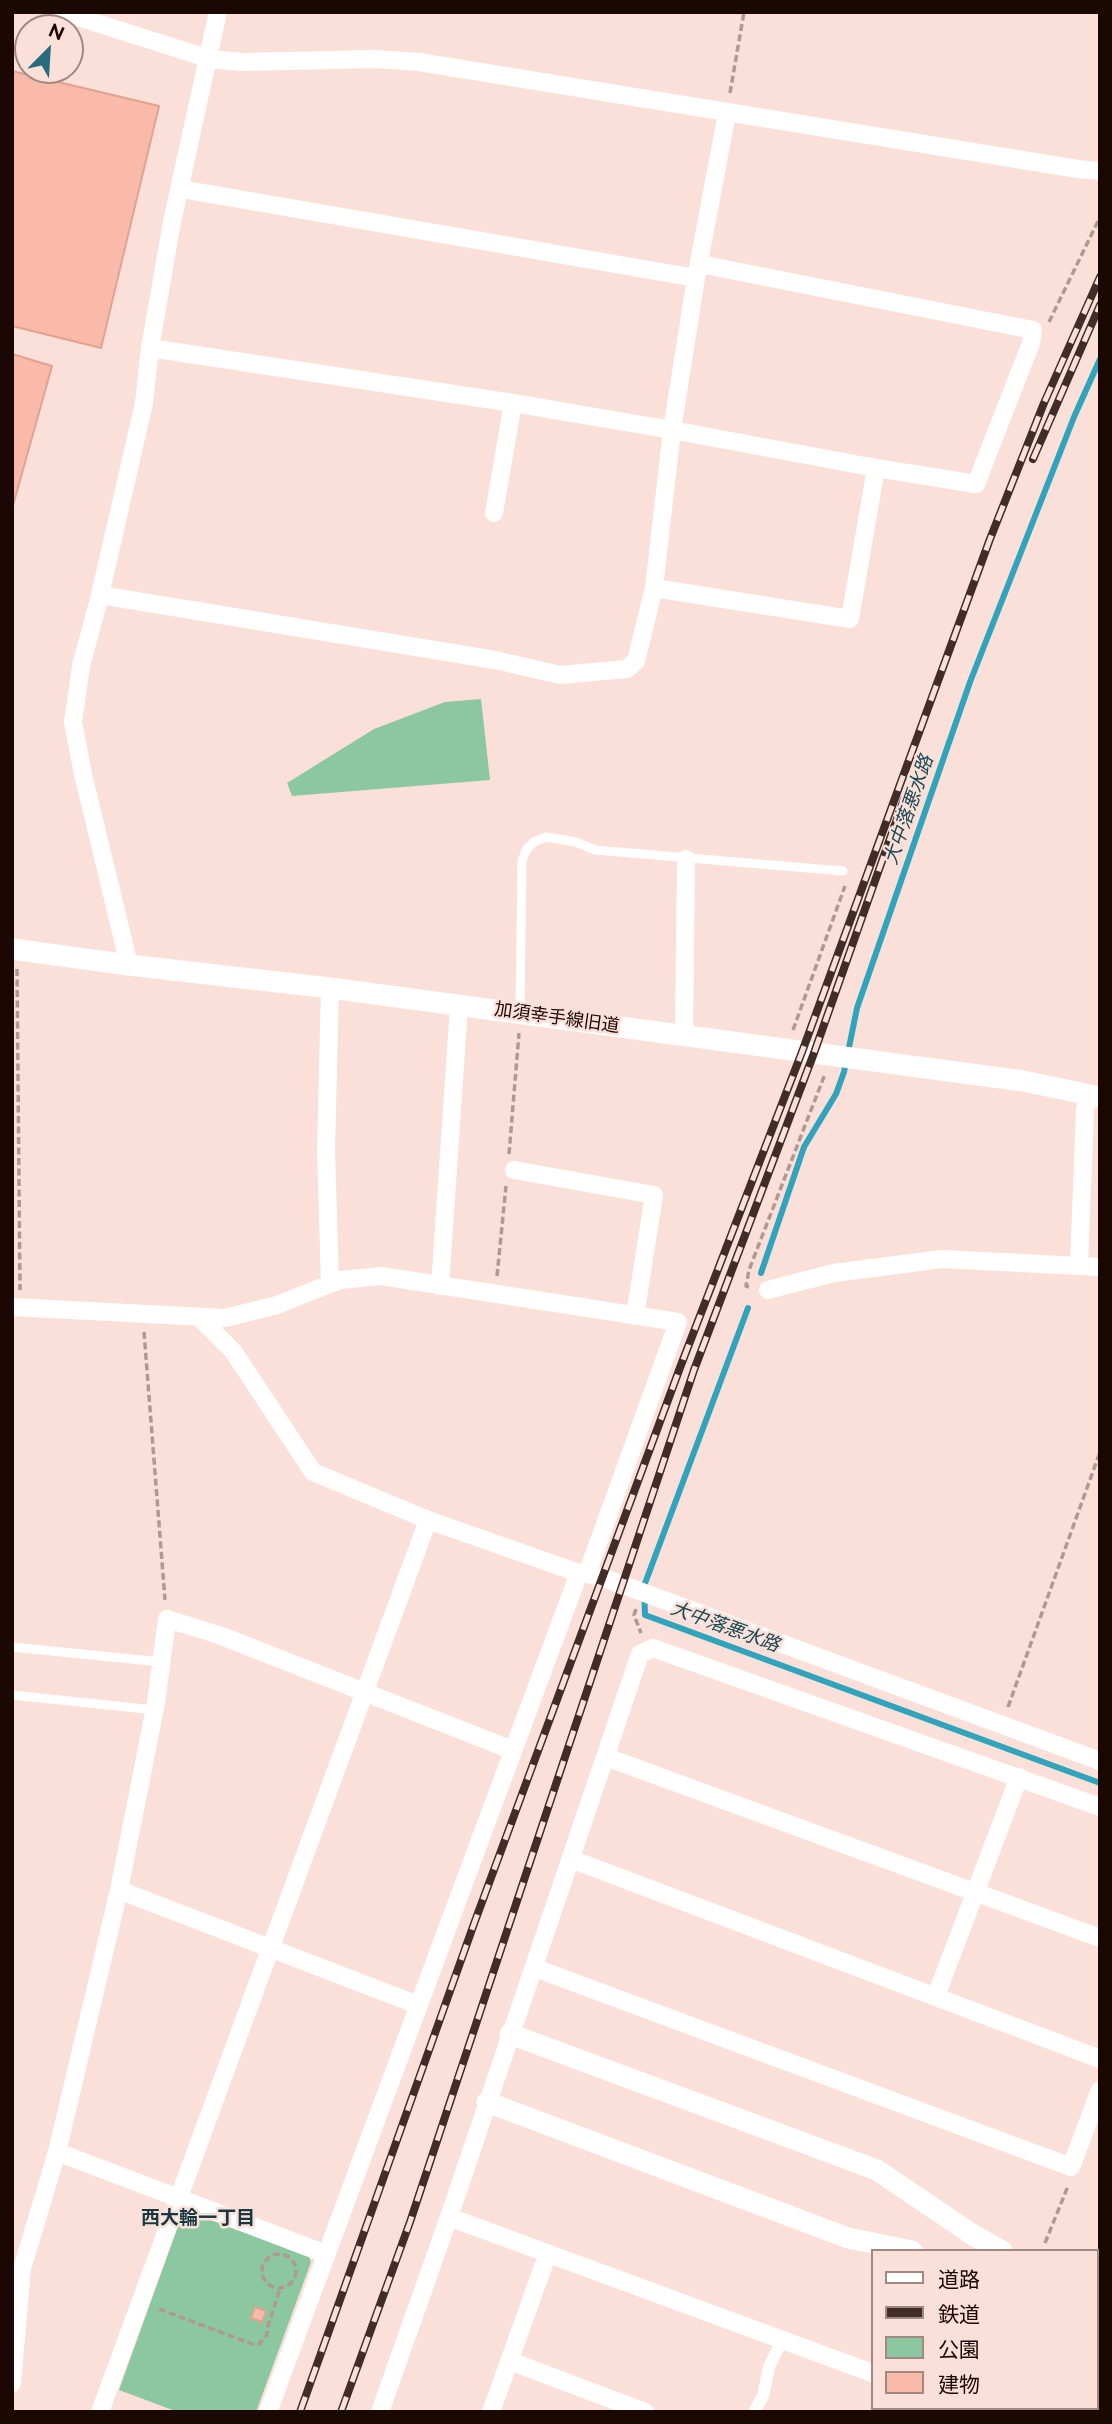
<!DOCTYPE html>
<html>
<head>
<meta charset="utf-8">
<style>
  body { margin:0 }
  #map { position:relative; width:1112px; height:2424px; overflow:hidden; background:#fbe0d9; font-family:Raleway,"Noto Sans JP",sans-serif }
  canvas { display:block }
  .frame { position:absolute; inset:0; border:14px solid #1b0703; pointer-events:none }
  .legend { position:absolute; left:871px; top:2249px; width:228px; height:161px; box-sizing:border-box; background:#fbe0d9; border:2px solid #a18983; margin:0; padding:9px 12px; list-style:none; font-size:21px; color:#1b0703 }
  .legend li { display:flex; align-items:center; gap:14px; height:35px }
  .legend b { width:35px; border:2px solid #a18983 }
  .north { position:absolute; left:14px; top:14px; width:70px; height:70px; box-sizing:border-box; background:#fbe0d9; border:2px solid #a18983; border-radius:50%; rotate:24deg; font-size:19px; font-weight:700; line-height:28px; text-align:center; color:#1b0703 }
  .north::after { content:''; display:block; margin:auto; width:24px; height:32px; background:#286d7c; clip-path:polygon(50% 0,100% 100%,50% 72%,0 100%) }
</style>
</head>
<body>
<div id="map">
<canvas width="1112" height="2424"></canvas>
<div class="frame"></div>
<ul class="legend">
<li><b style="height:9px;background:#fff"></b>道路</li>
<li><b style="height:9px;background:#412c27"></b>鉄道</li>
<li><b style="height:19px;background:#8bc8a0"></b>公園</li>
<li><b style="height:19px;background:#f9baa9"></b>建物</li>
</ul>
<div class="north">N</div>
</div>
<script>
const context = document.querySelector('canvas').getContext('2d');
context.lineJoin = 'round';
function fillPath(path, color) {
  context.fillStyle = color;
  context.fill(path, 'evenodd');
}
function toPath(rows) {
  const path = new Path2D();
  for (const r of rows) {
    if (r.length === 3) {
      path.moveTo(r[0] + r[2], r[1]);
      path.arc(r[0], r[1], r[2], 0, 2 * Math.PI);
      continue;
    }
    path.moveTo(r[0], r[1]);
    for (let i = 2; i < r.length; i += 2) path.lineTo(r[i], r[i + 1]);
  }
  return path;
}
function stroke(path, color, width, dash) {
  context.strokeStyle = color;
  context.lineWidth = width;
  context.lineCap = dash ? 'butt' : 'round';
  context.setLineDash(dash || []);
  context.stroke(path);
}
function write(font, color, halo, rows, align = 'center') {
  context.font = font + ' Raleway,"Noto Sans JP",sans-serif';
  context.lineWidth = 5;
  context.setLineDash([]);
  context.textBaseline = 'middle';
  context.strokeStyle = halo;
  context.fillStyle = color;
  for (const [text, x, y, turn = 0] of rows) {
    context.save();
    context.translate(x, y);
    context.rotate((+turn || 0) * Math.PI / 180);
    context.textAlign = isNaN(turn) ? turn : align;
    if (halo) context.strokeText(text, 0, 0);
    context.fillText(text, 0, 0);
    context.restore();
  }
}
const green = toPath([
  [481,699,490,780,292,796,287,783,374,729,445,702],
  [194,2209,307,2252,311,2262,256,2412,178,2412,119,2390,182,2215]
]);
const stream = toPath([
  [761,1273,804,1147,836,1094,844,1072,857,1008,970,682,1074,417,1100,359],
  [748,1308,644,1586,645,1615,1100,1783]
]);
const building = toPath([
  [12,71,159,106,101,348,12,326,12,71],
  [12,354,52,366,12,509,12,354],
  [255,2307,266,2311,262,2322,251,2318,255,2307]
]);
const path = toPath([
  [730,93,744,12],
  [1049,322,1100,217],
  [17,969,20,1290],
  [793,1030,845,886],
  [509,1154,519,1033],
  [497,1276,506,1186],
  [749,1287,746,1286,749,1270,825,1074],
  [144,1332,165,1600],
  [636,1609,634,1615,641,1633],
  [1008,1707,1100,1452],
  [1045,2243,1068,2186],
  [279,2271,17],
  [159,2309,252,2344,259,2344,267,2335,267,2329,280,2289]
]);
const service = toPath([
  [520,1013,522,860,527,849,534,842,546,837,576,842,595,850,843,871],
  [12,1647,161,1662],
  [12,1695,155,1710]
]);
const pedestrian = toPath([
  [754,2412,763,2396,769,2367,782,2340]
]);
const minor = toPath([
  [62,12,210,59,242,62,374,59,419,62,1078,169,1100,171],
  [181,189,696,278],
  [700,264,1033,330,1031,343,976,484,876,468],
  [150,348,513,403,672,430,696,278,727,113],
  [672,430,876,468,850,619,654,588,672,430],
  [494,513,513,403],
  [100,595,495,660,560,675,627,669,636,661,654,588],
  [129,965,83,774,73,722,81,666,100,595,144,403,150,348,172,222,218,12],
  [684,1035,686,859],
  [514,1170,654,1195,635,1316],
  [1079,1265,1085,1111,1088,1094],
  [330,1284,326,1149,330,988],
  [440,1286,459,1006],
  [768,1290,834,1273,942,1259,1100,1267],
  [12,1307,225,1318,277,1305,340,1280,381,1276,678,1322,587,1574,579,1573],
  [198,1316,233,1351,313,1472,428,1520,579,1573,268,2412],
  [587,1574,604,1578,1100,1761],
  [606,1757,1100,1938],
  [571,1859,1100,2059],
  [119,1890,418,2005],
  [535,1968,1071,2167,1100,2090],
  [936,1996,1019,1777],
  [57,2152,326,2254],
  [449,2217,872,2373],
  [510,2361,645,2412],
  [12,2383,22,2269,57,2152,119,1890,156,1703,167,1619,219,1635,512,1750],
  [966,2408,975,2412],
  [100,2412,428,1520],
  [380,2412,449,2217,640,1654,653,1648,1100,1807],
  [491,2412,548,2253]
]);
const tertiary = toPath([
  [12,949,129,965,330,988,1023,1081,1100,1097],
  [510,2034,877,2170,973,2235,1002,2251],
  [487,2102,848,2238,912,2251],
  [1096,2294,1100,2295]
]);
const rail = toPath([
  [1033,459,1100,305],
  [300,2412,475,1921,681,1365,802,1052,990,539,1044,403,1100,277],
  [341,2412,410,2222,694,1370,814,1053,904,799]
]);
const streetNames = [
  ["加須幸手線旧道",557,1018,8]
];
const waterNames = [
  ["大中落悪水路",909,810,-71],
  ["大中落悪水路",725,1627,20]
];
const neighbourhoodNames = [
  ["西大輪一丁目",198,2218]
];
fillPath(green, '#8bc8a0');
stroke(stream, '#2fa4bc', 6);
fillPath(building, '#f9baa9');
stroke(building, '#e0a392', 2);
stroke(path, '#b19892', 3.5, [7, 3.5]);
stroke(service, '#fff', 9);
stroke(pedestrian, '#fff', 12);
stroke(minor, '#fff', 18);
stroke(tertiary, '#fff', 21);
stroke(rail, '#412c27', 8);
stroke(rail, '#fbe0d9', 5, [16]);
write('18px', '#1b0703', '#fbe0d9', streetNames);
write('italic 19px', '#184853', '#fbe0d9', waterNames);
write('bold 19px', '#183840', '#fbe0d9', neighbourhoodNames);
</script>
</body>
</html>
